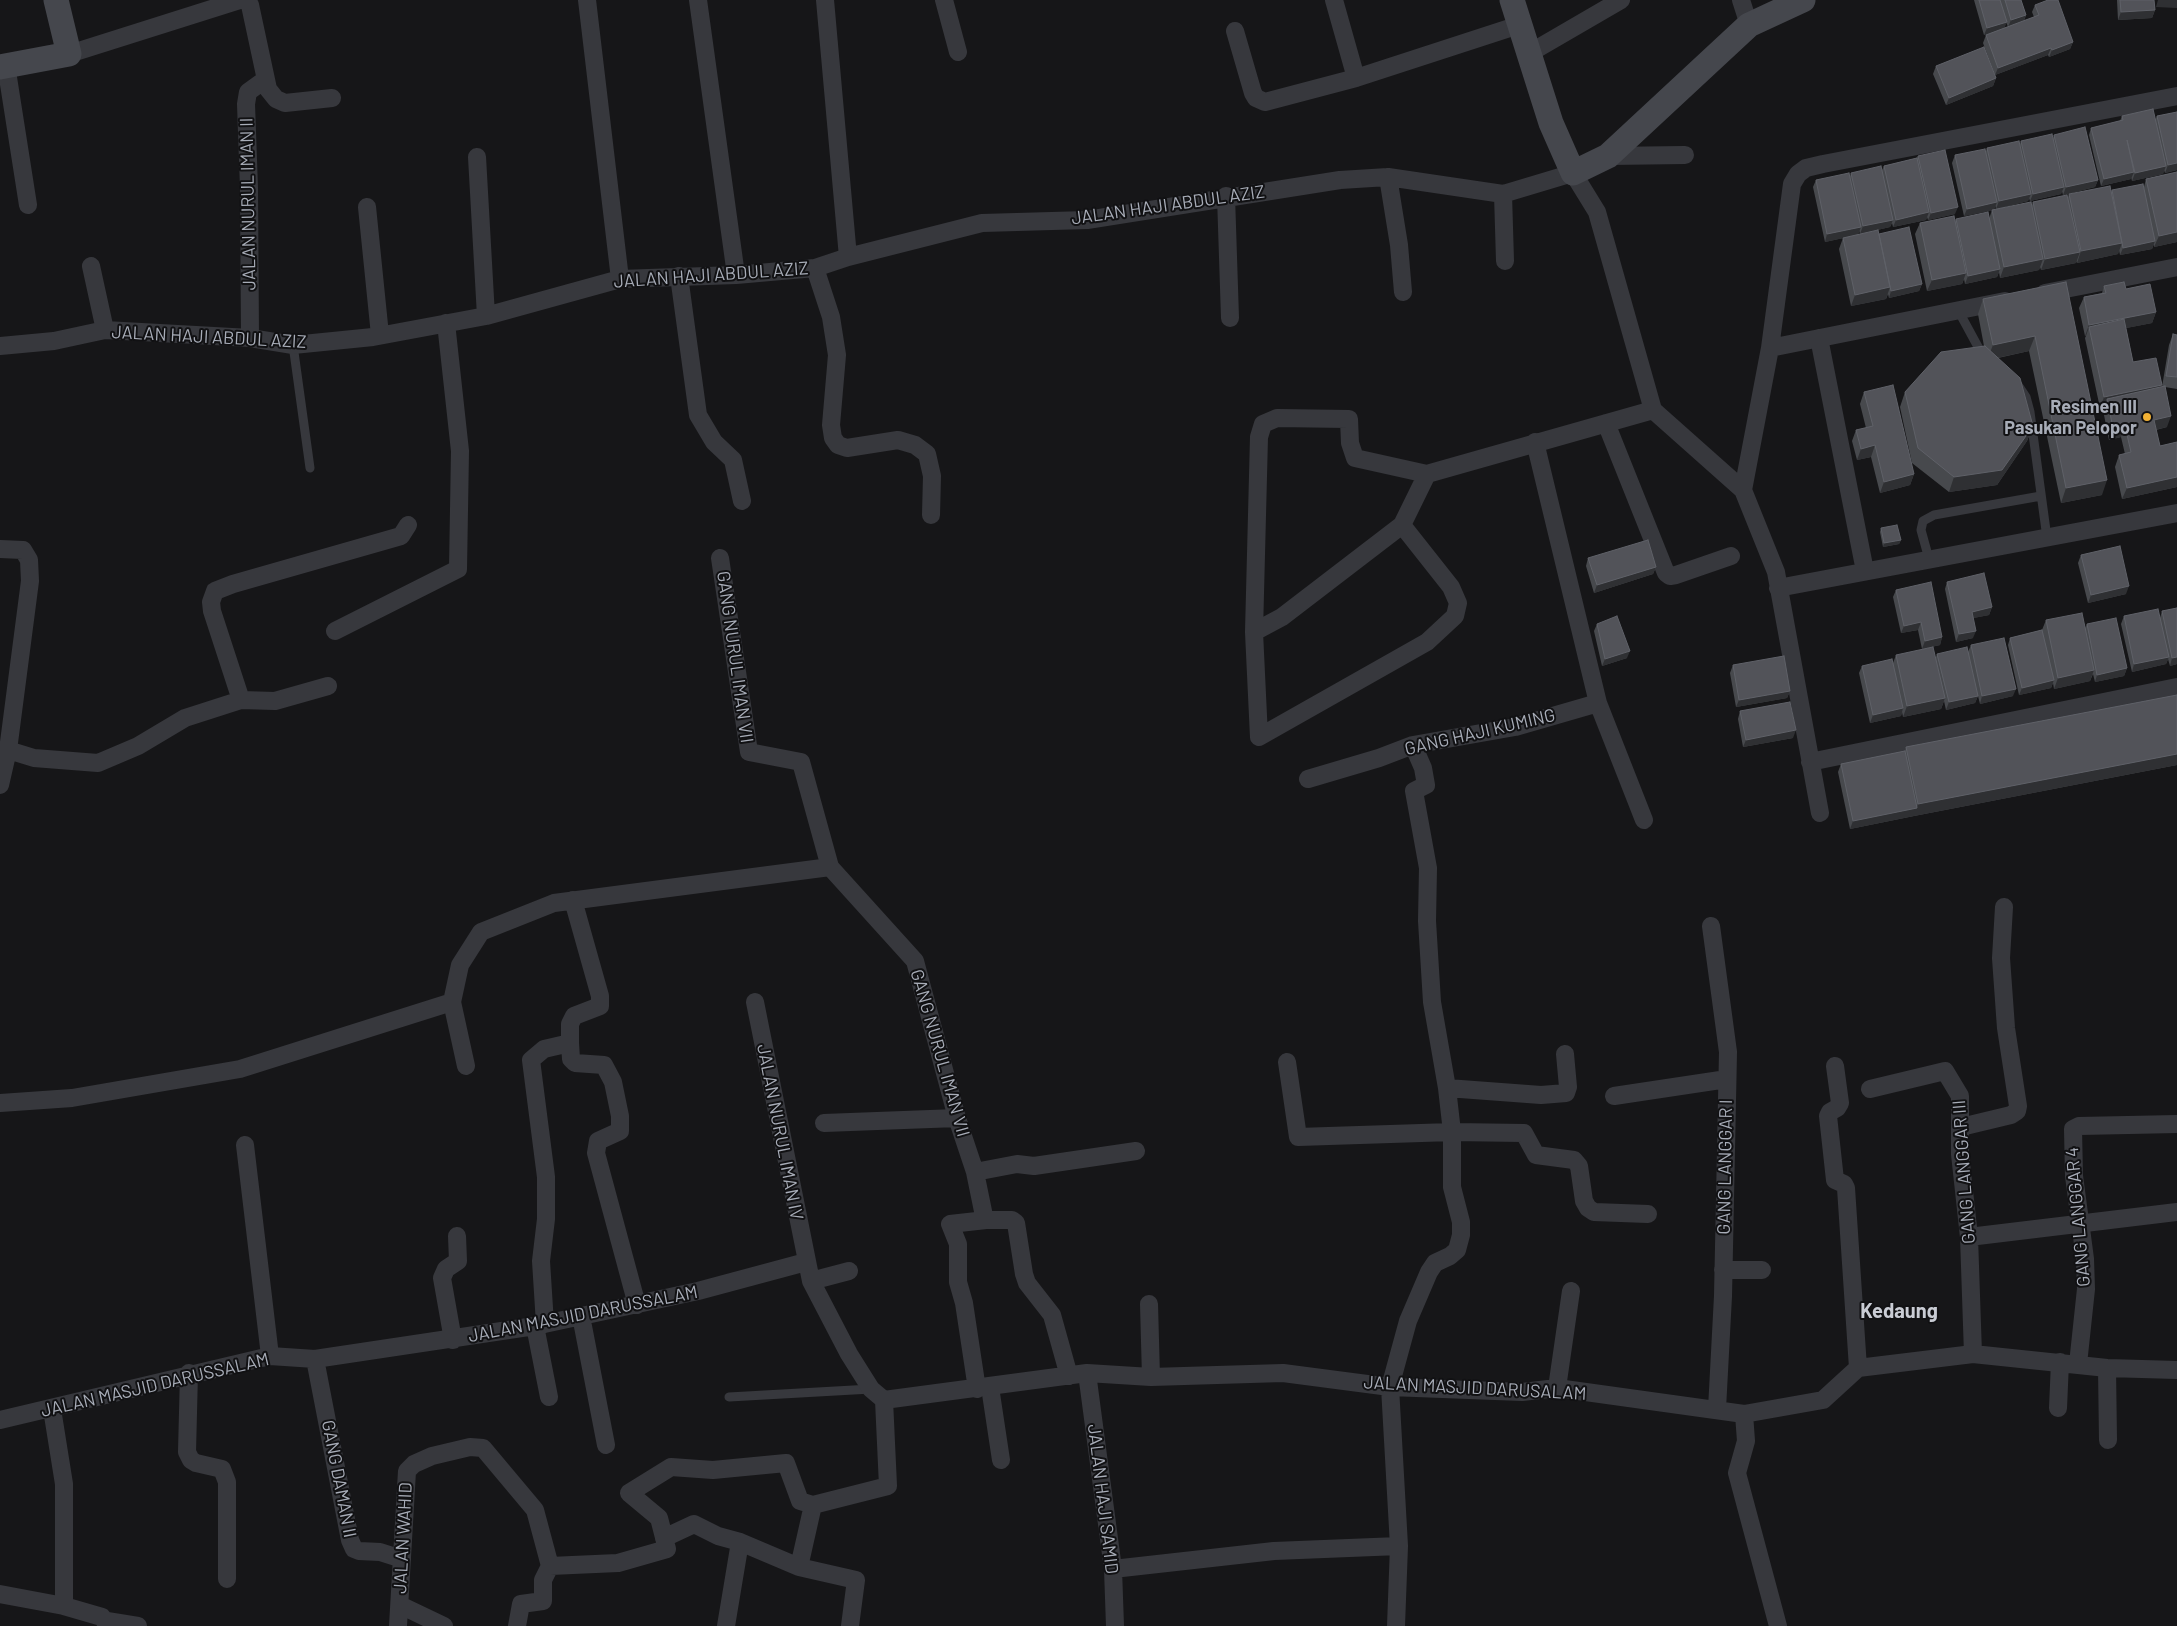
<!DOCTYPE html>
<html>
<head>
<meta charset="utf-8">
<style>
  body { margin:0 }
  canvas { display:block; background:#161618 }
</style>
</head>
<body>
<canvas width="2177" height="1626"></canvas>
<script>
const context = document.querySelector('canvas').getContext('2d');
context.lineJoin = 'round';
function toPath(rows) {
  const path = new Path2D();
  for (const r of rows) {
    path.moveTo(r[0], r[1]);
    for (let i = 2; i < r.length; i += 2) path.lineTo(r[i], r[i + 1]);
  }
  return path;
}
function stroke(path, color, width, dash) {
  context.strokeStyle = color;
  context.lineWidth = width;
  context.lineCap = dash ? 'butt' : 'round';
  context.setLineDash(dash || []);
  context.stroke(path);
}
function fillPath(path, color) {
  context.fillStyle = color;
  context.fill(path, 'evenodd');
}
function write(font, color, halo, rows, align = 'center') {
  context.font = font + ' Barlow,sans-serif';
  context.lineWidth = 4;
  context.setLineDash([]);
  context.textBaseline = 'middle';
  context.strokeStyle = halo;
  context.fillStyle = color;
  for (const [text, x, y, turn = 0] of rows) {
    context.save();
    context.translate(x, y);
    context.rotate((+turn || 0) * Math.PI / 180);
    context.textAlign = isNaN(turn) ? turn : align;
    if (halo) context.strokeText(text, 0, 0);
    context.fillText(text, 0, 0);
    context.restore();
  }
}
const lane = toPath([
  [1958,310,1983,356],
  [293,345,310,468],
  [2018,385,2026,397,2030,412,2047,538],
  [1929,559,1921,530,1923,521,1934,515,2041,496],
  [729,1397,871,1389]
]);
const street = toPath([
  [245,0,250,5,268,89,276,99,285,103,332,98],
  [587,0,620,279],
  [698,0,736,275],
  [825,0,848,257],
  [944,0,958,52],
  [1334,0,1356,78],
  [1741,0,1749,25],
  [1235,31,1253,93,1256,98,1265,102,1356,78,1519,25],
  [69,54,240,0],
  [1528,54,1621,0],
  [6,65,28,205],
  [1608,156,1685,155],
  [477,157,486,316],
  [1388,177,1399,245,1403,292],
  [1503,194,1505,261],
  [1226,196,1230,318],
  [367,207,380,335],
  [91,266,105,330],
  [815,268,831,317,837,355,831,425,833,438,838,445,847,448,898,440,915,445,927,454,932,476,931,515],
  [679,276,698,415,714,442,733,460,742,501],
  [2045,293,2177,267],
  [250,338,249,188,246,104,248,92,266,79],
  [1819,338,1865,571],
  [0,346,54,341,105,330,250,338,293,345,373,337,486,316,620,279,736,275,815,268,848,257,982,223,1087,220,1340,180,1388,177,1503,194,1573,173,1597,212,1653,410,1743,490,1776,572,1820,813],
  [1770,348,2005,301],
  [1606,423,1666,573,1670,576,1676,575,1731,556],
  [1535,442,1598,703,1644,820],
  [1743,490,1770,348,1792,184,1798,174,1806,168,1823,164,2177,96],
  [1402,525,1451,587,1458,603,1455,616,1427,642,1259,737,1254,632,1259,437,1263,424,1277,418,1349,419,1350,443,1355,458,1427,474,1653,410],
  [0,549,23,550,29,560,30,581,8,750,0,785],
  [720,558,749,752,801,762,830,867,915,961,957,1118,975,1172,984,1216,986,1220,1012,1220,1016,1223,1024,1274,1027,1283,1052,1315,1069,1376],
  [1778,588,2177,513],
  [335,631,458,569,460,451,446,323],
  [1254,632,1282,617,1402,525,1427,474],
  [241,700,212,611,211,602,215,591,233,584,401,536,408,525],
  [8,750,34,758,98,763,138,746,185,718,241,700,275,701,328,686],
  [1810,762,2177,687],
  [1308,779,1379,758,1413,745,1515,727,1598,703],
  [1711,926,1728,1052,1723,1296,1717,1409],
  [755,1002,811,1281,849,1354,871,1389,884,1400,1087,1373,1151,1377,1283,1373,1390,1387,1522,1392,1557,1388,1744,1414,1823,1400,1858,1368,1973,1354,2107,1368,2177,1370],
  [570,1043,571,1059,575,1063,604,1065,613,1082,620,1116,620,1131,598,1141,596,1153,637,1305],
  [1287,1062,1298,1137,1452,1132,1524,1133,1536,1155,1574,1160,1579,1166,1584,1201,1588,1208,1594,1212,1648,1214],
  [466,1066,452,1002,460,965,481,932,554,903,830,867],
  [1835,1066,1840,1103,1837,1108,1830,1112,1828,1116,1835,1180,1844,1184,1846,1188,1858,1368],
  [1447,1088,1541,1095,1566,1093,1568,1087,1565,1054],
  [1870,1089,1945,1071,1960,1096,1960,1154,1969,1237,1973,1354],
  [1614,1096,1727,1079],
  [0,1103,72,1098,240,1069,452,1002],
  [824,1123,957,1118],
  [1961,1127,2011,1115,2017,1111,2018,1106,2006,1028,2001,958,2004,907],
  [245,1145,270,1356],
  [975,1172,1017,1164,1034,1166,1136,1151],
  [1969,1237,2177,1212],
  [1723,1270,1762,1270],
  [811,1281,849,1271],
  [1149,1304,1151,1377],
  [581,1316,606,1445],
  [545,1324,541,1261,546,1219,546,1177,531,1060,544,1049,570,1043,570,1024,574,1016,600,1006,600,996,573,900],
  [535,1326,549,1397],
  [453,1340,442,1278,446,1269,458,1261,457,1236],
  [315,1359,350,1540,354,1549,359,1551,380,1552,402,1559],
  [2078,1364,2086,1289,2085,1259,2074,1176,2073,1129,2079,1126,2177,1124],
  [2107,1368,2108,1440],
  [189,1373,187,1452,191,1460,196,1463,222,1469,227,1482,227,1579],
  [1087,1373,1113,1569,1115,1626],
  [990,1387,1001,1460],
  [1557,1388,1571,1291],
  [977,1389,964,1303,958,1282,958,1244,950,1224,986,1220],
  [2058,1408,2060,1362],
  [52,1409,64,1484,64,1606,102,1617,108,1626],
  [1744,1414,1746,1441,1737,1473,1778,1626],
  [0,1420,270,1356,315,1359,535,1326,698,1291,806,1262],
  [664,1538,694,1524,718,1536,740,1542],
  [550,1566,618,1563,667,1549,659,1518,629,1493,671,1467,713,1470,786,1463,800,1501,813,1505],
  [1113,1569,1274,1551,1399,1546],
  [0,1594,64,1606],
  [400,1605,444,1626],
  [107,1621,138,1626],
  [398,1626,407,1471,414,1464,432,1456,470,1447,483,1448,535,1510,550,1566,543,1580,543,1601,521,1604,517,1626],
  [726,1626,740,1542,799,1567],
  [850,1626,856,1580,799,1567,813,1505,888,1486,884,1400],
  [1396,1626,1399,1546,1390,1387,1408,1321,1429,1272,1435,1263,1450,1256,1457,1250,1461,1235,1461,1222,1452,1187,1452,1132,1447,1088,1432,1002,1427,921,1428,868,1414,791,1426,785,1423,768,1413,745]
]);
const secondary = toPath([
  [1512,0,1551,123,1573,173,1608,156,1749,25,1803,0],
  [0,67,69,54,56,0]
]);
const wall = toPath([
  [1974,0,2021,0,2026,15,2024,21,2034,17,2032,12,2035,5,2073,42,2070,49,2049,57,2048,55,1995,75,1983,43,1986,35,1994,32,1984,35],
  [2006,22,2008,27,2004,28],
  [2117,0,2154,0,2155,10,2152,18,2118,20],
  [1936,66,1996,78,1993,86,1946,105,1933,74],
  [2177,112,2177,170,2165,173,2164,170,2163,174,2132,181,2131,177,2131,179,2101,186,2089,135,2091,128,2120,121,2122,116,2155,120,2157,116],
  [2054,135,2098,180,2095,187,2063,195,2062,191,2061,194,2030,201,2029,198,2028,201,1996,209,1995,205,1994,210,2032,205,2033,202,2068,197,2069,194,2111,192,2112,190,2144,187,2146,179,2177,172,2177,242,2154,247,2154,244,2152,249,2120,255,2119,250,2118,254,2077,263,2076,261,2076,263,2041,270,2040,267,2039,270,2000,278,1999,272,1997,277,1965,284,1964,279,1962,284,1927,291,1915,234,1920,223,1955,221,1956,219,1989,219,1992,210,1964,216,1952,163,1955,155,1986,151,1987,148,2020,144,2021,141,2053,138],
  [1918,156,1955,214,1928,220,1927,217,1926,220,1893,227,1892,223,1890,227,1860,234,1859,230,1858,235,1878,235,1922,284,1919,291,1889,298,1888,294,1886,299,1851,306,1839,249,1843,238,1825,242,1813,187,1816,180,1850,176,1851,173,1882,170,1884,166,1917,158],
  [2066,282,2102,495,2061,503,2029,351,1998,358,2033,426,2027,441,1997,485,1949,492,1912,463,1900,407,1905,392,1984,346,1978,314,1983,299],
  [2104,286,2126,289,2156,312,2152,323,2126,328,2133,362,2161,387,2162,387,2169,345,2173,334,2177,335,2177,389,2165,387,2167,427,2156,430,2160,446,2177,442,2177,487,2122,499,2115,467,2119,455,2125,454,2121,437,2109,440,2103,410,2104,407,2100,408,2085,338,2086,336,2085,336,2079,308,2084,297,2102,293],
  [1864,392,1914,474,1910,485,1880,493,1871,457,1857,460,1852,441,1856,430,1866,428,1860,404],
  [1881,528,1901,540,1899,544,1883,547,1880,532],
  [2081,555,2126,594,2088,603,2078,563],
  [1588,558,1656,567,1653,574,1594,593,1586,566],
  [1947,582,1992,607,1989,615,1973,618,1973,638,1956,642,1945,589],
  [1896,590,1942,637,1940,645,1922,649,1918,630,1901,633,1893,597],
  [2177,608,2177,664,2170,666,2168,659,2166,664,2132,672,2121,624,2124,616,2160,618,2162,611],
  [2046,620,2085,628,2087,624,2127,668,2124,676,2095,682,2093,674,2090,681,2054,689,2053,683,2051,688,2019,695,2008,645,2010,638,2042,630],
  [1597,624,1627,658,1602,666,1594,631],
  [1971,645,2013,696,1980,704,1978,696,1975,703,1946,710,1944,701,1941,709,1903,717,1902,712,1901,716,1870,723,1859,673,1862,666,1893,663,1896,655,1936,657,1937,654,1968,652],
  [1733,665,1790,691,1787,698,1736,707,1730,673],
  [2177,695,2177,765,1914,816,1850,829,1838,772,1841,764,1905,751,1906,747],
  [1740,711,1793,738,1743,747,1738,719]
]);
const shadedWall = toPath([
  [2158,0,2177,0,2177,8,2156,7],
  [2155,10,2152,18,2118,20,2121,12],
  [2026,15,2023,23,2008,27,2011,20],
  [2007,22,2004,29,1984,35,1987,28],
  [2073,42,2070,49,2049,57,2052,50],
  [2051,48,2048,55,1995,75,1998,68],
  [1996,78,1993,86,1946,105,1949,98],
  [2177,163,2177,170,2165,173,2168,165],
  [2166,166,2163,174,2132,181,2135,173],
  [2134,172,2131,179,2101,186,2104,179],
  [2098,180,2095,187,2063,195,2066,187],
  [2064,187,2061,194,2030,201,2033,194],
  [2031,194,2028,201,1996,209,1999,201],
  [1997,202,1994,210,1964,216,1967,209],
  [1958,207,1955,214,1928,220,1931,213],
  [1929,212,1926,220,1893,227,1896,220],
  [1893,220,1890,227,1860,234,1863,226],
  [1861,227,1858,235,1825,242,1827,234],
  [2177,232,2177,242,2154,247,2159,236],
  [2155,241,2152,249,2120,255,2123,248],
  [2122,243,2118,254,2077,263,2081,251],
  [2080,252,2076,263,2041,270,2045,259],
  [2043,259,2039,270,2000,278,2004,267],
  [2000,269,1997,277,1965,284,1968,276],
  [1966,273,1962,284,1927,291,1932,280],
  [1922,284,1919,291,1889,298,1891,291],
  [1890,287,1886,299,1851,306,1855,295],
  [2156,312,2152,323,2091,335,2089,327,2086,336,2085,336,2089,325],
  [2035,336,2029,351,1987,360,1993,345],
  [2162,385,2158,396,2107,399,2104,407,2100,408,2104,397],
  [2171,416,2167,427,2150,431,2154,420],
  [2033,426,2027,441,1997,485,1949,492,1954,477],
  [2125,426,2121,437,2109,440,2113,428],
  [1875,445,1871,457,1857,460,1861,449],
  [1914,474,1910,485,1880,493,1884,482],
  [2177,477,2177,487,2122,499,2127,488],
  [2107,480,2102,495,2061,503,2066,488],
  [1901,540,1899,544,1883,547,1884,543],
  [1656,567,1653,574,1594,593,1597,585],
  [2129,586,2126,594,2088,603,2091,595],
  [1992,607,1989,615,1969,619,1972,612],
  [1921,622,1918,630,1901,633,1904,626],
  [1976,631,1973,638,1956,642,1959,634],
  [1942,637,1940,645,1922,649,1925,641],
  [1630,651,1627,658,1602,666,1605,659],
  [2169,657,2166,664,2132,672,2134,664],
  [2177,657,2177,664,2170,666,2172,658],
  [2127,668,2124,676,2095,682,2097,675],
  [2094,670,2090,681,2054,689,2058,678],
  [2054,680,2051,688,2019,695,2022,688],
  [2016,689,2013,696,1980,704,1982,696],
  [1790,691,1787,698,1736,707,1739,700],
  [1978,696,1975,703,1946,710,1949,702],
  [1945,698,1941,709,1903,717,1907,706],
  [1903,708,1901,716,1870,723,1873,715],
  [1796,730,1793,738,1743,747,1746,740],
  [2177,754,2177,765,1914,816,1850,829,1853,821,1917,808,1918,804]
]);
const building = toPath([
  [1979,0,2000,0,2007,22,1987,28,1979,0],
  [2005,0,2021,0,2026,15,2011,20,2005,0],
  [2048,0,2058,0,2073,42,2052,50,2051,48,1998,68,1986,35,2039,15,2035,5,2048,0],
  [2120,0,2154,0,2155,10,2121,12,2120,0],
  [1984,47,1996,78,1949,98,1936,66,1984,47],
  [2153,109,2166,166,2135,173,2127,140,2134,172,2104,179,2091,128,2123,120,2122,116,2153,109],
  [2177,112,2177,163,2168,165,2157,116,2177,112],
  [2085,127,2098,180,2066,187,2054,135,2085,127],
  [2052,134,2064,187,2033,194,2021,141,2052,134],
  [2019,141,2031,194,1999,201,1987,148,2019,141],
  [1985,149,1997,202,1967,209,1955,155,1985,149],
  [1945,150,1958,207,1931,213,1918,156,1945,150],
  [1917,158,1929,212,1896,220,1884,166,1917,158],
  [1881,166,1893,220,1863,226,1851,173,1881,166],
  [2177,172,2177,232,2159,236,2146,179,2177,172],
  [1849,173,1861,227,1827,234,1816,180,1849,173],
  [2143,184,2155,241,2123,248,2112,190,2143,184],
  [2110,186,2122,243,2081,251,2069,194,2110,186],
  [2067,195,2080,252,2045,259,2033,202,2067,195],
  [2031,202,2043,259,2004,267,1992,210,2031,202],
  [1988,212,2000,269,1968,276,1956,219,1988,212],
  [1954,216,1966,273,1932,280,1920,223,1954,216],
  [1909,227,1922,284,1891,291,1879,234,1909,227],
  [1878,230,1890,287,1855,295,1843,238,1878,230],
  [2066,282,2107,480,2066,488,2035,336,1993,345,1983,299,2066,282],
  [2124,282,2126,289,2150,284,2156,312,2089,325,2084,297,2106,293,2104,286,2124,282],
  [2124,319,2133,362,2156,358,2162,385,2104,397,2089,327,2124,319],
  [2173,334,2177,335,2177,377,2166,376,2173,334],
  [1985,346,2020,378,2033,426,2002,470,1954,477,1918,448,1905,392,1941,352,1985,346],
  [1893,385,1914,474,1884,482,1875,445,1861,449,1856,430,1873,426,1864,392,1893,385],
  [2165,386,2171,416,2154,420,2160,446,2177,442,2177,477,2127,488,2119,455,2131,452,2125,426,2113,428,2107,399,2165,386],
  [1897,525,1901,540,1884,543,1881,528,1897,525],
  [1648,540,1656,567,1597,585,1588,558,1648,540],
  [2120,546,2129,586,2091,595,2081,555,2120,546],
  [1984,573,1992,607,1972,612,1976,631,1959,634,1947,582,1984,573],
  [1931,582,1942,637,1925,641,1921,622,1904,626,1896,590,1931,582],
  [2177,608,2177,657,2172,658,2162,611,2177,608],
  [2158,609,2169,657,2134,664,2124,616,2158,609],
  [2082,613,2094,670,2058,678,2046,620,2082,613],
  [1617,616,1630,651,1605,659,1597,624,1617,616],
  [2116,618,2127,668,2097,675,2087,624,2116,618],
  [2042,630,2054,680,2022,688,2010,638,2042,630],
  [2004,638,2016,689,1982,696,1971,645,2004,638],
  [1933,647,1945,698,1907,706,1896,655,1933,647],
  [1967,647,1978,696,1949,702,1937,654,1967,647],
  [1784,656,1790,691,1739,700,1733,665,1784,656],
  [1892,659,1903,708,1873,715,1862,666,1892,659],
  [2177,695,2177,754,1918,804,1906,747,2177,695],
  [1790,702,1796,730,1746,740,1740,711,1790,702],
  [1905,751,1917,808,1853,821,1841,764,1905,751]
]);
const markers = [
  [2147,417,5,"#f2b134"]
];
const streetNames = [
  ["JALAN NURUL IMAN II",248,204,-91],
  ["JALAN HAJI ABDUL AZIZ",1168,205,-8],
  ["JALAN HAJI ABDUL AZIZ",711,275,-4],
  ["JALAN HAJI ABDUL AZIZ",209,337,3],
  ["GANG NURUL IMAN VII",735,657,82],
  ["GANG HAJI KUMING",1480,732,-13],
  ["GANG NURUL IMAN VII",940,1053,74],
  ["JALAN NURUL IMAN IV",780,1132,79],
  ["GANG LANGGAR I",1725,1167,-89],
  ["GANG LANGGAR III",1964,1172,-94],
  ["GANG LANGGAR 4",2078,1217,-95],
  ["JALAN MASJID DARUSSALAM",583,1314,-11],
  ["JALAN MASJID DARUSSALAM",155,1385,-13],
  ["JALAN MASJID DARUSALAM",1475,1388,3],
  ["GANG DAMAN II",339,1479,79],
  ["JALAN HAJI SAMID",1103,1499,83],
  ["JALAN WAHID",403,1538,-87]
];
const poiNames = [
  ["Resimen III",2137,407],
  ["Pasukan Pelopor",2137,428]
];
const quarterNames = [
  ["Kedaung",1899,1311]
];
stroke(lane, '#37383d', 9);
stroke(street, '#37383d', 18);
stroke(secondary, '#45474d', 25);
fillPath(wall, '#47494d');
fillPath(shadedWall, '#2f3033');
fillPath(building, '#525359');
stroke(building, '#5f6168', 1);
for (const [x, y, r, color] of markers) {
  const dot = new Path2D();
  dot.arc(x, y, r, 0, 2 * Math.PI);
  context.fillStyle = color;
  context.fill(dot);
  stroke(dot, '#111113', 2);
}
write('18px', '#a8adb8', '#111113', streetNames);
write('bold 18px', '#a8adb8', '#111113', poiNames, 'right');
write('bold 20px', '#c9ccd4', '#111113', quarterNames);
</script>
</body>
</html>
